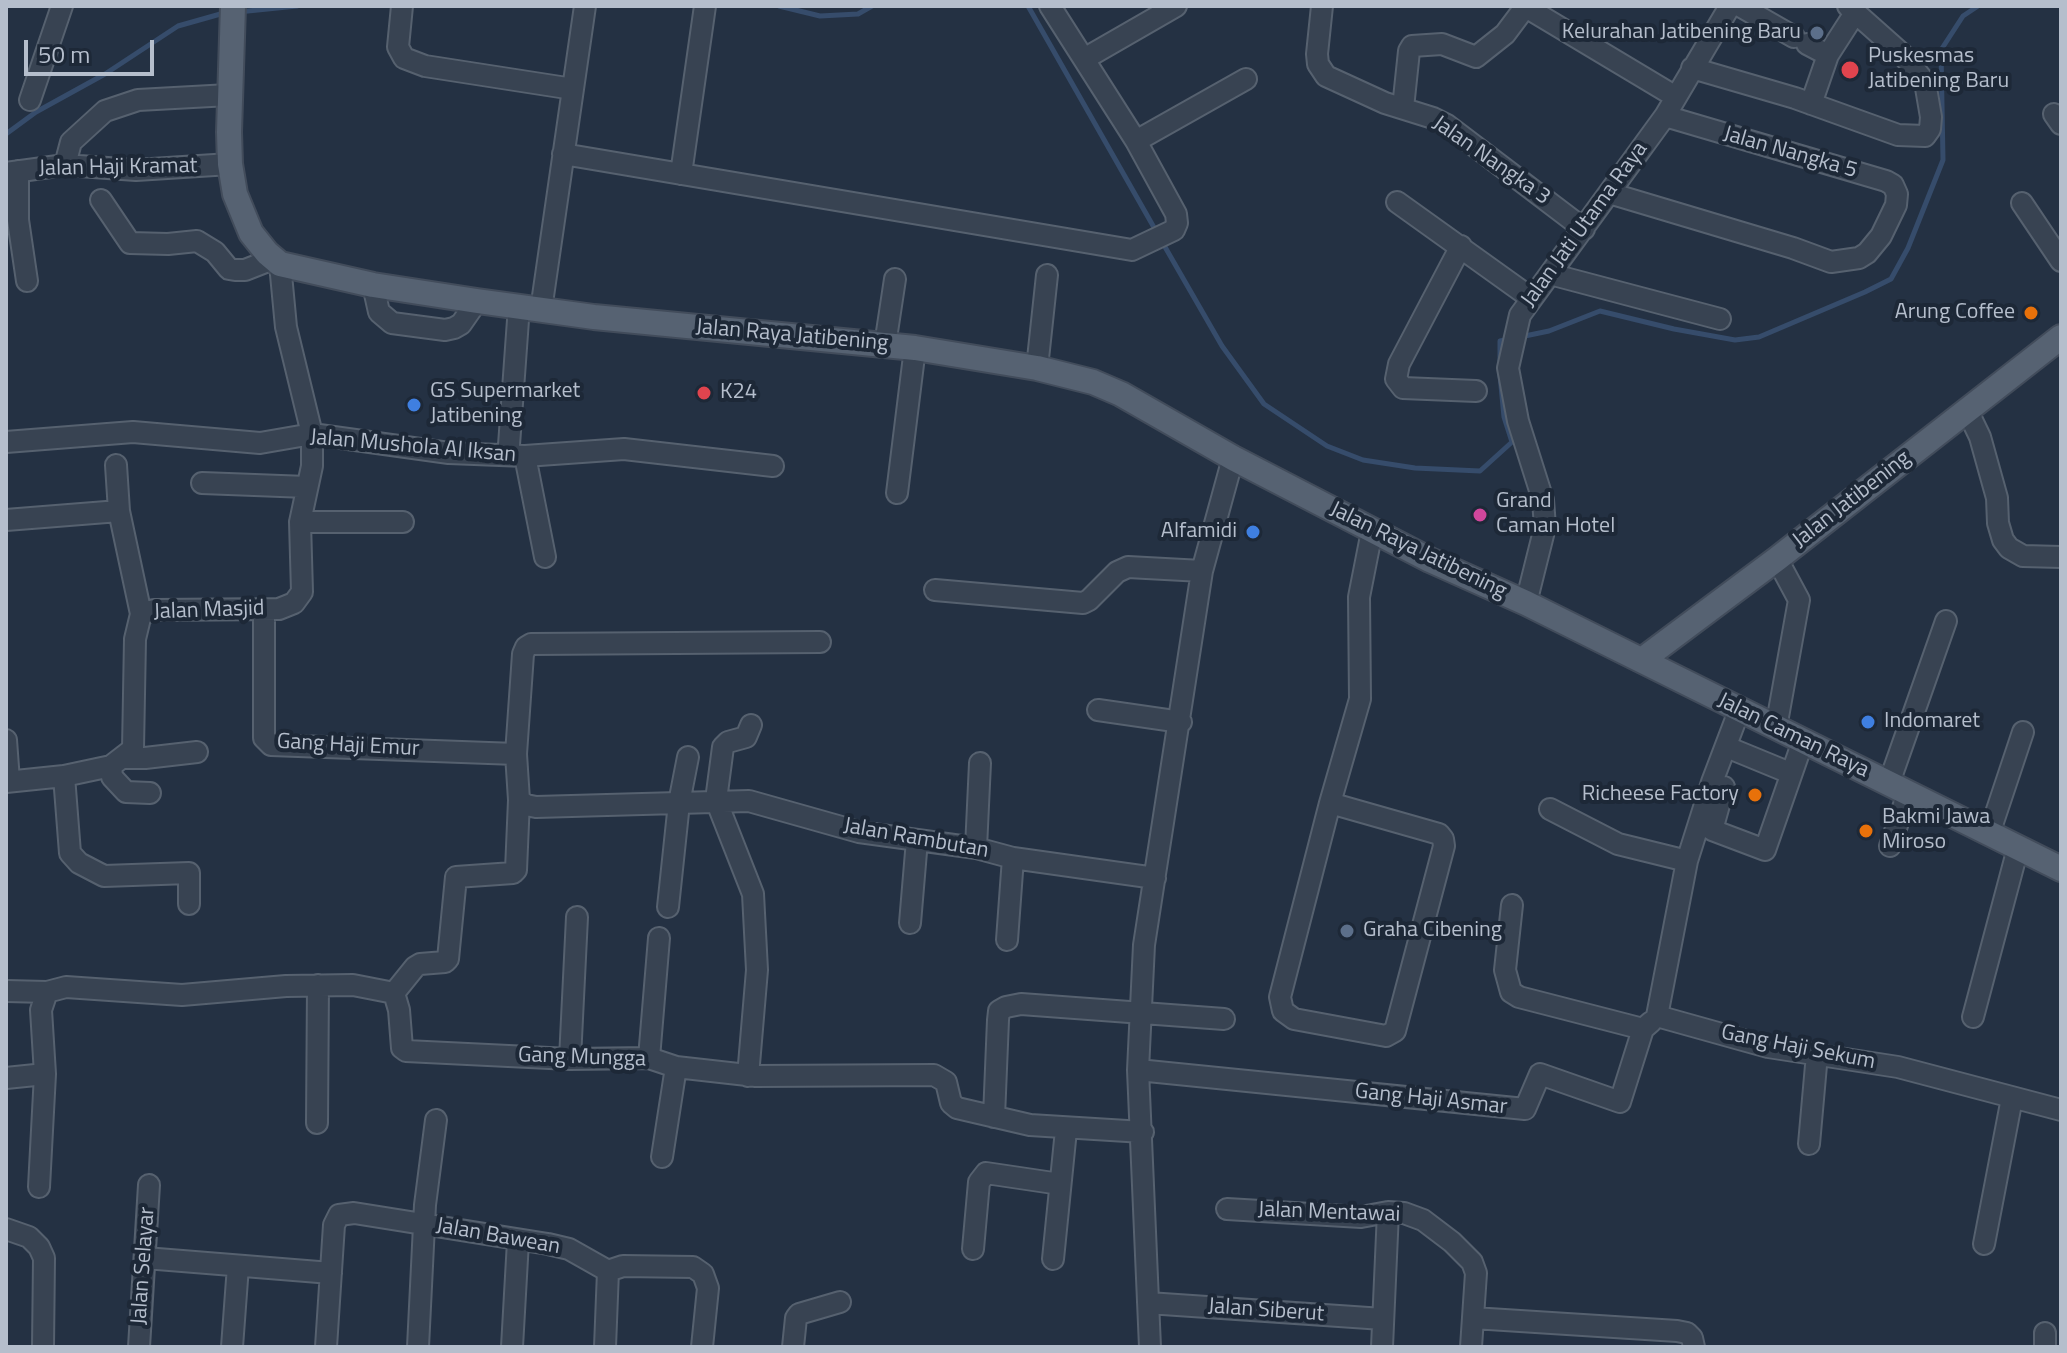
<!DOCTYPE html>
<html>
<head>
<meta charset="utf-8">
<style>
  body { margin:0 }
  #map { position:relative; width:2067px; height:1353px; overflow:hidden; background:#243143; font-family:"Titillium Web",sans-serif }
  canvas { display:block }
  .frame { position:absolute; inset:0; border:8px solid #b5becc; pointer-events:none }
  .scale { position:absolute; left:24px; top:40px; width:130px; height:36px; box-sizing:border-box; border:4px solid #b5becc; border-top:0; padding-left:10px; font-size:24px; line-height:28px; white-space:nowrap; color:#b5becc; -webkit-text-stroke:6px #1d2837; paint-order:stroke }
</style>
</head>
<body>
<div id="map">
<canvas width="2067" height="1353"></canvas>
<div class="frame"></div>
<div class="scale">50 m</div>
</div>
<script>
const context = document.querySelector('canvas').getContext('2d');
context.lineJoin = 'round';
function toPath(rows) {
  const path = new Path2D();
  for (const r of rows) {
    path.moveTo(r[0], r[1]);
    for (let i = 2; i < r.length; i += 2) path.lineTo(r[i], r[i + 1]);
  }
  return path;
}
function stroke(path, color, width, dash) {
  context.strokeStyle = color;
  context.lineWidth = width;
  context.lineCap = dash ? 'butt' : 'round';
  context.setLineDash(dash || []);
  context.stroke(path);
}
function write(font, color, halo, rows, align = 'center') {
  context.font = font + ' "Titillium Web",sans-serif';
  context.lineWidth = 8;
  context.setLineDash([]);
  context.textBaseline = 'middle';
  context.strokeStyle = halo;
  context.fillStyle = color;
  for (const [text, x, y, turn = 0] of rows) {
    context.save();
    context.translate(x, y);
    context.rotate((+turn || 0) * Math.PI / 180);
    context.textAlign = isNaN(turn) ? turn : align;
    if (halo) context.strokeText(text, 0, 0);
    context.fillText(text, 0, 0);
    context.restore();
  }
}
const stream = toPath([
  [779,6,820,16,858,14,872,6],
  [1028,6,1156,231],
  [238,12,297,6],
  [6,134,36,112,105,74,178,26,224,13],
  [1161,240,1222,346,1264,404,1327,446,1363,460,1415,468,1480,471,1512,442,1504,417,1500,375],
  [1520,337,1549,331,1600,311,1674,329,1735,340,1759,337,1865,292,1891,279,1908,248,1943,160,1941,50,1963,16,1978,6],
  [1500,365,1500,341,1510,339]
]);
const minor = toPath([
  [402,6,398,47,404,58,425,66,573,89],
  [1322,6,1317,54,1318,64,1326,76,1385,103,1433,118,1447,125,1584,229],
  [1524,6,1676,97],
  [1740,6,1794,37],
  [1807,44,1828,55,1855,13],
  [1084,59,1176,6],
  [1692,68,1795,98,1898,135,1925,136,1930,129,1931,117,1925,82,1902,54,1848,6],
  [30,100,62,6],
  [1811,104,1828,55],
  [1403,108,1409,51,1412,46,1442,44,1476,57,1505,34,1526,6],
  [2054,114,2061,124],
  [1136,141,1246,79],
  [563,154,1132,250,1174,230,1177,223,1176,214,1136,141,1050,6],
  [65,165,71,142,105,111,138,100,229,95],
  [18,171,18,220,27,281],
  [6,173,65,165,136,170,230,164],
  [681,174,705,6],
  [1609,193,1793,248,1831,262,1859,258,1867,253,1881,236,1896,205,1897,194,1893,185,1886,181,1665,116],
  [101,200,130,243,168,244,197,241,215,252,229,269,235,270,245,270,273,259],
  [1397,202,1531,298],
  [2022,203,2061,261],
  [1461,246,1399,364,1396,379,1403,388,1476,391],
  [1550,274,1720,319],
  [373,285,379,312,392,323,445,330,454,328,461,324,477,301],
  [541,310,585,6],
  [885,345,895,279],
  [1037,368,1047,275],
  [1967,410,1980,437,1997,498,1998,523,2003,540,2009,548,2023,556,2061,557],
  [6,442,133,432,260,443,312,434,449,453,525,456,624,449,773,466],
  [509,445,519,306],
  [525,456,545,557],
  [116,465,119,511,141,614],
  [202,483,307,487],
  [897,493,915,348],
  [6,520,119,511],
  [300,522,403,522],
  [935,590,1083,603,1089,600,1117,572,1128,567,1202,571],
  [1526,603,1545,527,1543,500,1518,421,1508,368,1520,315,1665,116,1730,6],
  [264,610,264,738,271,745,516,754,519,800,516,870,513,873,456,877,448,959,445,962,420,964,415,967,394,993],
  [1098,710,1181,722],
  [1776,728,1799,600,1777,559],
  [6,740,9,781],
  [1734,750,1790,773],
  [516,754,523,654,526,647,531,644,820,642],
  [124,758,145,758,197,752],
  [111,766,112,777,126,792,150,793],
  [64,776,70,853,79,863,104,876,189,873,189,904],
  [6,782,64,776,111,766,133,749,135,639,141,614,154,610,279,609,294,603,302,592,300,522,312,466,312,434,286,327,280,264],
  [1889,783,1946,621],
  [1724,787,1712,830,1765,850,1803,741],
  [519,800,526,805,536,807,749,801,859,832,976,848,1013,858,1155,878],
  [1330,803,1439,834,1443,839,1444,846,1395,1031,1386,1036,1294,1019,1283,1011,1280,997,1330,803,1360,699,1359,597,1372,531],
  [1550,809,1618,844,1687,861],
  [1989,834,2023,732],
  [1890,846,1908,793],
  [976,848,980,763],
  [1512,905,1505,970,1511,992,1519,997,1643,1029,1651,1022],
  [668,907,679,803,688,757],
  [910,923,917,840],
  [1007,940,1013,858],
  [6,991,47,992,66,987,182,995,286,986,353,985,394,993],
  [394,993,399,1010,402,1048,406,1051,570,1059,649,1058,676,1067,756,1076,934,1075,946,1082,951,1103,957,1108,1030,1125,1143,1132],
  [1657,1016,1768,1047,1898,1067,2061,1110],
  [1657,1016,1687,861,1712,782,1739,711],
  [1973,1017,2018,848],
  [649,1058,659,938],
  [570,1059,577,917],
  [1138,1070,1525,1109,1540,1074,1620,1102,1643,1029],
  [748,1076,757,970,753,894,716,800,723,747,728,742,746,737,751,725],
  [6,1078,45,1074],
  [994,1117,998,1020,999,1011,1006,1007,1021,1004,1224,1019],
  [317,1123,318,985],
  [1809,1144,1817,1054],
  [662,1157,676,1067],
  [39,1187,45,1074,41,1010,47,992],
  [1227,1209,1361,1217,1388,1212,1404,1213,1423,1220,1452,1242,1472,1262,1476,1273,1471,1347],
  [6,1229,29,1237,39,1247,44,1258,43,1347],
  [1984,1244,2012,1098],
  [973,1249,979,1182,986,1173,1060,1184],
  [145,1258,331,1273],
  [1053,1259,1066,1130],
  [1148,1303,1383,1319],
  [1473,1318,1677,1331,1687,1333,1692,1338,1694,1347],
  [139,1347,149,1185],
  [232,1347,238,1266],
  [326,1347,334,1225,339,1215,354,1213,548,1244,569,1249,608,1271,623,1266,693,1267,703,1274,708,1288,702,1347],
  [418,1347,425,1205,436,1120],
  [512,1347,518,1241],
  [605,1347,608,1271],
  [793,1347,796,1318,799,1314,840,1302],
  [1150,1347,1138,1070,1144,945,1202,571,1233,458],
  [1382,1347,1388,1212],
  [2045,1347,2045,1333]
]);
const major = toPath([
  [233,6,229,132,230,164,235,194,251,233,267,253,280,264,373,285,477,301,594,317,915,348,1037,368,1093,382,1121,394,1233,458,1430,560,1526,603,2061,869],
  [1642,660,1777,559,2061,337]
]);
const markers = [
  [1817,33,8,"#5c6f8a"],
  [1850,70,10,"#e0444e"],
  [2031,313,8,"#e8710a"],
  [704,393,8,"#e0444e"],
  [414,405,8,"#3f7fe0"],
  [1480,515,8,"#d1479c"],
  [1253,532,8,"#3f7fe0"],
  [1868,722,8,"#3f7fe0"],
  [1755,795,8,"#e8710a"],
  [1866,831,8,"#e8710a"],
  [1347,931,8,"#5c6f8a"]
];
const poiNames = [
  ["Kelurahan Jatibening Baru",1801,33,"right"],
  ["Puskesmas",1868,57],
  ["Jatibening Baru",1868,82],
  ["Arung Coffee",2015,313,"right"],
  ["GS Supermarket",430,392],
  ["Jatibening",430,417],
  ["K24",720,393],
  ["Grand",1496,502],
  ["Caman Hotel",1496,527],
  ["Alfamidi",1237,532,"right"],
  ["Indomaret",1884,722],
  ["Richeese Factory",1739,795,"right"],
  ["Bakmi Jawa",1882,818],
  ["Miroso",1882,843],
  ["Graha Cibening",1363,931]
];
const streetNames = [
  ["Jalan Nangka 5",1790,153,16],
  ["Jalan Nangka 3",1491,161,35],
  ["Jalan Haji Kramat",118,168,-1],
  ["Jalan Jati Utama Raya",1585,225,-54],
  ["Jalan Raya Jatibening",792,336,5],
  ["Jalan Mushola Al Iksan",413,447,5],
  ["Jalan Jatibening",1852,500,-38],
  ["Jalan Raya Jatibening",1418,551,26],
  ["Jalan Masjid",209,611,-2],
  ["Jalan Caman Raya",1793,736,26],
  ["Gang Haji Emur",348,746,3],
  ["Jalan Rambutan",916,839,10],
  ["Gang Haji Sekum",1798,1048,11],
  ["Gang Mungga",582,1058,2],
  ["Gang Haji Asmar",1431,1100,6],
  ["Jalan Mentawai",1329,1213,2],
  ["Jalan Bawean",498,1237,10],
  ["Jalan Selayar",144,1266,-86],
  ["Jalan Siberut",1266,1311,4]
];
stroke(stream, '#364c6b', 5);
stroke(minor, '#56616f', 24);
stroke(major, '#424c5b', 28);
stroke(minor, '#384352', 20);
stroke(major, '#566272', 24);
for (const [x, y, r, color] of markers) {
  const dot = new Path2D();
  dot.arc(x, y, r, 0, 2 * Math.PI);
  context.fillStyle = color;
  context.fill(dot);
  stroke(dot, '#1d2837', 3);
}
write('22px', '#b5becc', '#1d2837', poiNames, 'left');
write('22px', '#b5becc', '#1d2837', streetNames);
</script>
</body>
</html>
